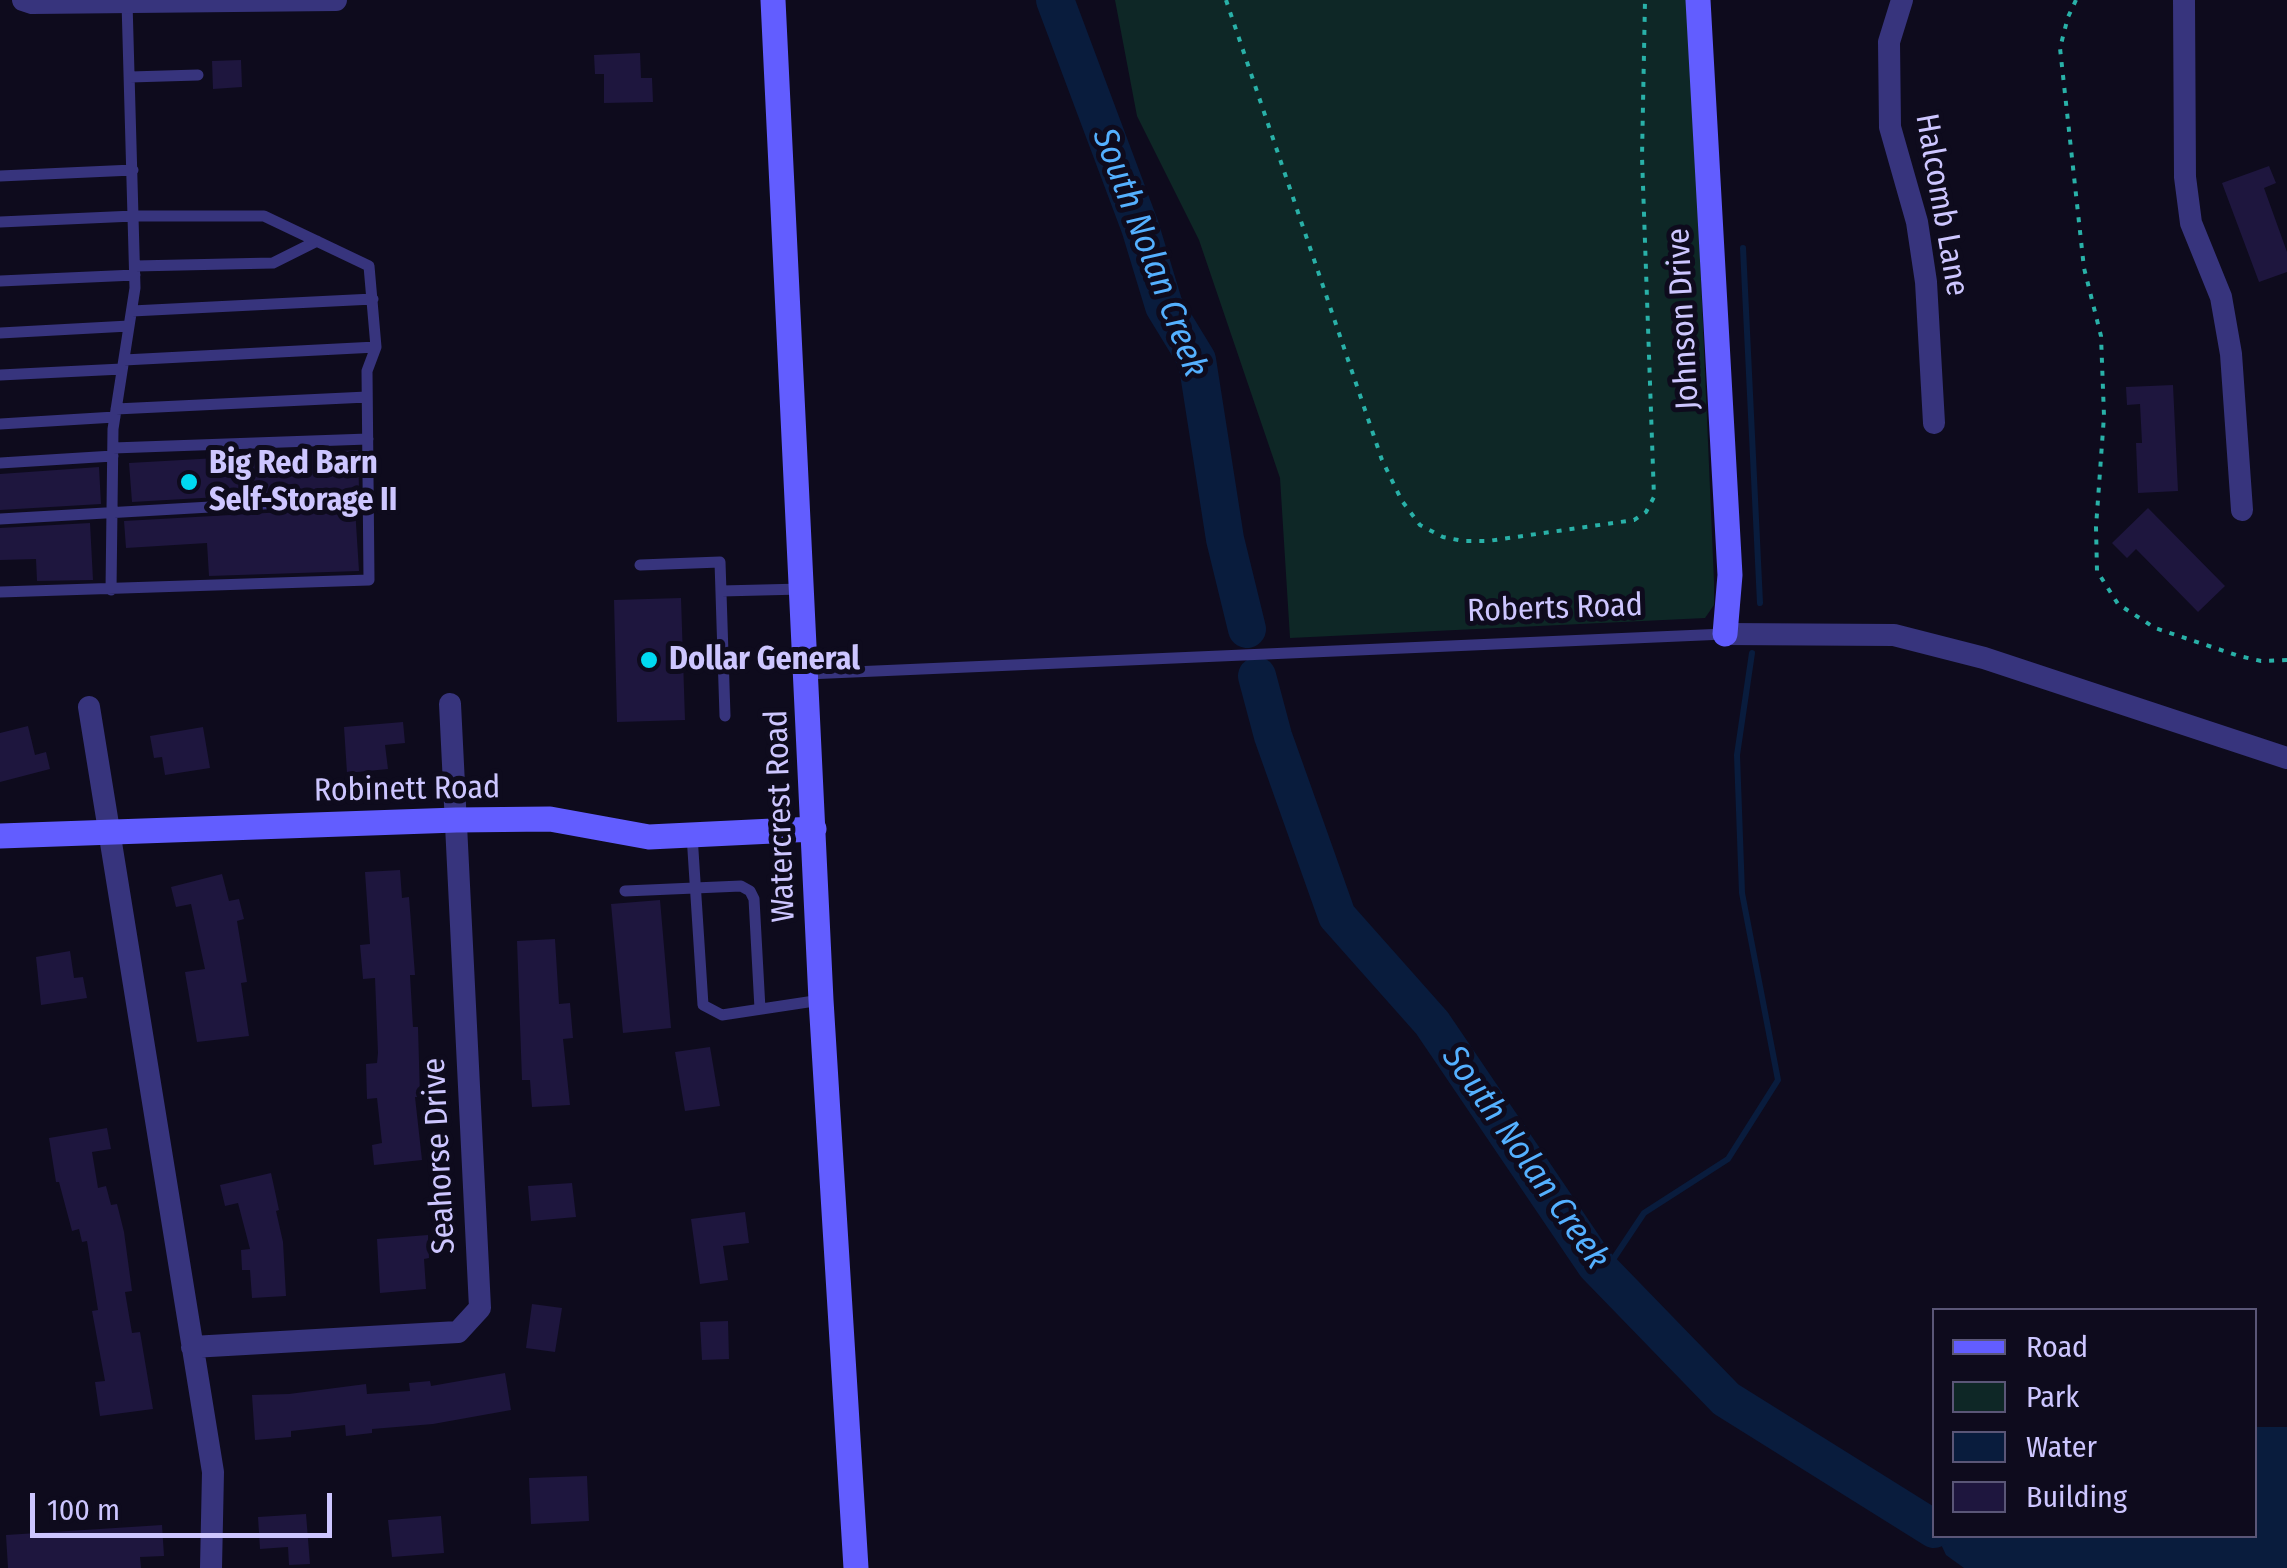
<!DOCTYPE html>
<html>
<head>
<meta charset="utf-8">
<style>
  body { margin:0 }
  #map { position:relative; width:2287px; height:1568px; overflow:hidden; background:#0e0b1d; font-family:"Fira Sans Condensed",sans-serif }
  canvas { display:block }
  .legend { position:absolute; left:1932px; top:1308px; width:325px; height:230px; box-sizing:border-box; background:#0e0b1d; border:2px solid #5a5677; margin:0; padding:12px 18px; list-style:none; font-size:30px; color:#cdc6ff }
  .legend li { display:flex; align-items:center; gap:20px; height:50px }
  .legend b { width:50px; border:2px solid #5a5677 }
  .scale { position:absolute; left:30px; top:1493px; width:302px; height:45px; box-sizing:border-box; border:5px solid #cdc6ff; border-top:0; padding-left:12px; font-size:30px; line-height:35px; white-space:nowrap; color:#cdc6ff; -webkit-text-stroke:8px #0e0b1d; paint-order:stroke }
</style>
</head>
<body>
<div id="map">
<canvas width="2287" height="1568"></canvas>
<ul class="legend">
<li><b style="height:12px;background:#625dff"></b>Road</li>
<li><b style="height:28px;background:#0e2726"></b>Park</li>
<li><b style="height:28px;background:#091c3d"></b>Water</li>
<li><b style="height:28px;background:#1e163e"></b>Building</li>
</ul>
<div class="scale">100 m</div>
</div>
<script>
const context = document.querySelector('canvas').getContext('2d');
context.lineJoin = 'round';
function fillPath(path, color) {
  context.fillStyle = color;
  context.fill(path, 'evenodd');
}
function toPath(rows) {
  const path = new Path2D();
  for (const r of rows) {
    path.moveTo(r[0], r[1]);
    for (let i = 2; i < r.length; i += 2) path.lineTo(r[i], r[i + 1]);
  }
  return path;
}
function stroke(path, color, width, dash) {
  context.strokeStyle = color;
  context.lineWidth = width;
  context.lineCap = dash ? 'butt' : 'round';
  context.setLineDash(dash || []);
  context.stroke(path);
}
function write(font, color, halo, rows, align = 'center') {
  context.font = font + ' "Fira Sans Condensed",sans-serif';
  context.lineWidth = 10;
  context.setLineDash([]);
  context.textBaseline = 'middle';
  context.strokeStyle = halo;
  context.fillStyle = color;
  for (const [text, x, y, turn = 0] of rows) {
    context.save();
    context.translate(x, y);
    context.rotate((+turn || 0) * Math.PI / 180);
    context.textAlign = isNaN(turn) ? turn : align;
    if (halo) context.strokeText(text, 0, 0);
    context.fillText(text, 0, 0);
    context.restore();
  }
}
const green = toPath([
  [1115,0,1689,0,1714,582,1714,605,1705,618,1290,638,1280,478,1199,240,1137,116]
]);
const water = toPath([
  [2255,1427,2287,1427,2287,1568,1964,1568,1946,1555,1937,1536,2254,1536]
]);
const stream = toPath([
  [1743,248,1760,603],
  [1604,1273,1644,1213,1728,1159,1778,1080,1742,893,1737,755,1752,653]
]);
const river = toPath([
  [1055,0,1140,227,1164,306,1197,360,1225,539,1247,629],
  [1257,676,1273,736,1337,916,1432,1023,1596,1265,1726,1399,1934,1529]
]);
const building = toPath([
  [640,53,641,78,652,78,653,102,604,103,604,74,595,74,594,55],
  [241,60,242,87,213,89,212,61],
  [2269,166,2276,183,2264,188,2287,252,2287,272,2259,282,2222,183],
  [2173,385,2178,491,2138,493,2136,443,2142,443,2140,404,2127,405,2126,387],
  [358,450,359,489,132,502,129,463],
  [99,467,101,504,0,510,0,474],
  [355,508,359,571,209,576,207,543,126,548,124,521],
  [2148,508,2225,586,2198,612,2136,549,2127,558,2112,543],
  [90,523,93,580,37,581,36,559,0,560,0,528],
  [681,598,685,720,617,722,614,600],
  [403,722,405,743,385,745,388,769,347,773,344,727],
  [28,726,35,755,46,752,50,769,0,782,0,733],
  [203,727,210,768,165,775,162,757,154,758,150,736],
  [400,870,402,898,409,897,415,975,410,975,413,1027,418,1027,420,1097,415,1097,422,1160,374,1165,372,1145,382,1143,377,1098,367,1099,366,1064,377,1063,378,1053,375,978,363,979,360,945,370,944,365,872],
  [222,874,229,901,239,899,244,919,237,921,247,982,241,983,249,1036,197,1042,185,972,205,969,191,904,176,907,171,887],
  [660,900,671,1028,623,1033,611,904],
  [555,939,559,1004,570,1003,573,1038,563,1039,570,1105,532,1107,530,1080,522,1080,517,941],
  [70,951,74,978,83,977,87,998,41,1005,36,957],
  [710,1047,720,1106,685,1111,675,1052],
  [107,1128,111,1149,92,1152,98,1188,106,1186,111,1205,117,1204,124,1232,132,1291,125,1292,132,1333,140,1332,153,1409,100,1416,95,1382,105,1381,92,1311,98,1310,87,1241,82,1242,79,1229,72,1231,59,1182,56,1182,49,1138],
  [271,1173,279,1210,276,1211,283,1242,286,1296,252,1298,250,1270,242,1270,241,1250,250,1249,238,1203,225,1206,220,1185],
  [572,1183,576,1217,531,1221,528,1186],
  [745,1212,749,1243,723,1246,728,1280,700,1284,691,1219],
  [428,1235,429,1258,424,1259,426,1289,380,1293,377,1239],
  [532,1304,562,1308,555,1352,526,1348],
  [728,1321,729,1359,702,1360,700,1322],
  [505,1373,511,1410,433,1424,372,1429,372,1433,346,1436,345,1425,291,1431,291,1437,255,1440,252,1395,289,1394,366,1384,367,1394,410,1391,409,1383,430,1381,431,1386],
  [587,1476,589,1521,531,1524,529,1478],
  [306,1514,310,1564,289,1565,288,1547,260,1549,258,1517],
  [441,1516,444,1553,392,1557,388,1520],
  [162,1525,164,1556,140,1557,141,1568,8,1568,6,1535]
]);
const path = toPath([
  [1226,0,1382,460,1402,501,1420,525,1443,537,1463,541,1488,541,1634,520,1646,512,1654,497,1642,157,1645,0],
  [2076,0,2068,17,2060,48,2084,268,2101,336,2104,416,2096,527,2097,571,2118,604,2155,628,2239,656,2261,661,2287,660]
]);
const lane = toPath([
  [130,77,198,75],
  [0,176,133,170],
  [0,222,134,216,264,216,369,266,376,347,367,371,369,580,0,592],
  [135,266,273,263,317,241],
  [0,281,135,275],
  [132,311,373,299],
  [0,333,129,326],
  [124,360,376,347],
  [0,375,122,369],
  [116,409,367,397],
  [0,424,115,417],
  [113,448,368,439],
  [0,463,113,456],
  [0,519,368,498],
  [640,565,720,562,725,716],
  [111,590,113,429,135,288,127,2],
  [721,591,802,589],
  [807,674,1725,634],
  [692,835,703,1005,722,1015,821,1000],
  [625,891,741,886,750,891,754,899,760,1009]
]);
const street = toPath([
  [23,0,32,3,336,0],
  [1902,0,1889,42,1890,127,1917,222,1926,282,1934,423],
  [2184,0,2185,177,2191,223,2221,297,2231,354,2242,510],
  [1725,634,1894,635,1984,658,2287,758],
  [89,707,213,1472,211,1568],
  [192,1347,458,1332,480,1308,450,704]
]);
const secondary = toPath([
  [773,0,821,1000,856,1568],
  [1698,0,1730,575,1725,634],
  [0,836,456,820,550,819,649,837,814,829]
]);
const markers = [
  [189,482,10,"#00d9f1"],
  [649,660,10,"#00d9f1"]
];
const streetNames = [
  ["Halcomb Lane",1941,205,80],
  ["Johnson Drive",1684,319,-93],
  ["Roberts Road",1555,609,-2],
  ["Robinett Road",407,790,-1],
  ["Watercrest Road",781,816,-92],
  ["Seahorse Drive",440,1156,-93]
];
const poiNames = [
  ["Big Red Barn",209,464],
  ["Self-Storage II",209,501],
  ["Dollar General",669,660]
];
const waterNames = [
  ["South Nolan Creek",1149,253,69],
  ["South Nolan Creek",1525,1158,55]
];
fillPath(green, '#0e2726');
fillPath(water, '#091c3d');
stroke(stream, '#091c3d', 6);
stroke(river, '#091c3d', 38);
fillPath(building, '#1e163e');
stroke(path, '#29b1a8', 4, [5, 8]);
stroke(lane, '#37347d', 11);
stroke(street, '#37347d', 22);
stroke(secondary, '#625dff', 25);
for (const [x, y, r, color] of markers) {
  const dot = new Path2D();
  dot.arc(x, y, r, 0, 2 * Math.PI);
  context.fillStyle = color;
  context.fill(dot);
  stroke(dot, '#0e0b1d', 4);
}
write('32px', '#cdc6ff', '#0e0b1d', streetNames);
write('bold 32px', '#cdc6ff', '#0e0b1d', poiNames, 'left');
write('italic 35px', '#54b0ff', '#0e0b1d', waterNames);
</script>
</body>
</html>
